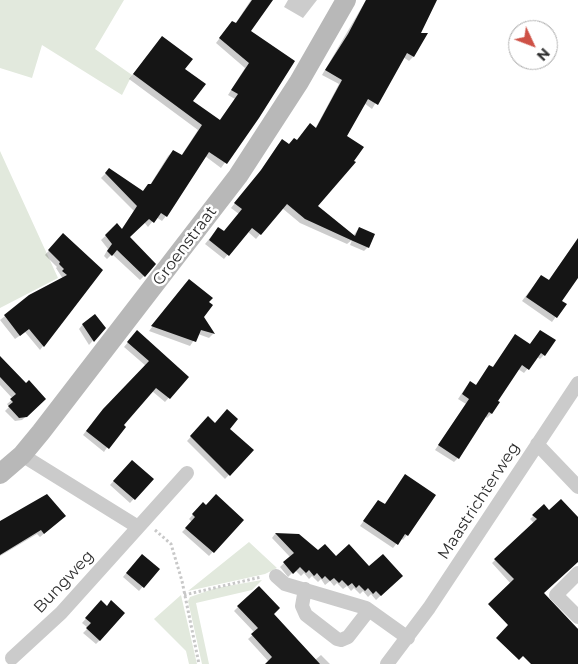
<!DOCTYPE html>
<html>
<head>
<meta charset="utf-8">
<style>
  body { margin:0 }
  #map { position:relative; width:578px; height:664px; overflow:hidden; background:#fff; font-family:Montserrat,sans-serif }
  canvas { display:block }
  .north { position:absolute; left:508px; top:20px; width:50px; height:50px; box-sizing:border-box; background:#fff; border:1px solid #ababab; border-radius:50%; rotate:133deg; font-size:14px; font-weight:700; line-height:20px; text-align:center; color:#2e2e2e }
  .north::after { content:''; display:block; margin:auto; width:18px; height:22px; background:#ce5146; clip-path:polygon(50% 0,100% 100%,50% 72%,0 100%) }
</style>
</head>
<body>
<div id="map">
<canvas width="578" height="664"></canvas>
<div class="north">N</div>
</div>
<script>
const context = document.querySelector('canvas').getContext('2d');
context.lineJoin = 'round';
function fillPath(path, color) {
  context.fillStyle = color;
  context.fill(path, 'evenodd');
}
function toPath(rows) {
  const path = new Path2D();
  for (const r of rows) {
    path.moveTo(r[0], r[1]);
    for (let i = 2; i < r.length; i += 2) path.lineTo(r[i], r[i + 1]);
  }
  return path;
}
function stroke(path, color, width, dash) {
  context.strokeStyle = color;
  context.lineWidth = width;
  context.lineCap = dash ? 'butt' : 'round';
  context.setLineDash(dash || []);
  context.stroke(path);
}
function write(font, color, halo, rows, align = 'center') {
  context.font = font + ' Montserrat,sans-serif';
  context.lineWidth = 5;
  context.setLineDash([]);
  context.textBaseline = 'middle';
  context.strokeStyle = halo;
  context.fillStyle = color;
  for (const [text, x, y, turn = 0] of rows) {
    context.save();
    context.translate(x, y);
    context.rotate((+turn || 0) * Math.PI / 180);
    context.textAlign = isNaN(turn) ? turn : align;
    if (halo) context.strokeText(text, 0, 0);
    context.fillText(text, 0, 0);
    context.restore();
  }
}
const green = toPath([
  [0,0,124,0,95,49,132,75,122,95,42,45,32,78,0,68],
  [0,151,58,278,0,308],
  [249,542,277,568,265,574,188,591],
  [262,580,252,590,196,603,209,664,202,664,188,601,190,597,216,588],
  [181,595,187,621,197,664,189,664,186,651,154,619]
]);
const shadow = toPath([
  [251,0,271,0,249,31,258,117,221,168,205,156,166,216,162,221,156,217,148,227,144,222,129,237,144,276,140,280,112,254,107,259,104,256,108,249,101,240,117,225,121,230,134,211,101,178,109,170,142,192,150,185,168,156,173,151,181,156,198,130,129,79,162,38,184,69,191,101,219,121,235,99,228,95,245,68,216,43,228,27,235,24],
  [288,0,317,0,303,18,284,7],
  [366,0,436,0,419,34,413,57,409,61,403,57,372,109,364,103,346,136,316,206,353,236,359,228,368,247,364,251,350,245,352,240,347,244,300,223,282,208,256,239,247,231,224,259,205,244,214,233,224,233,239,214,231,208,257,176,278,145,282,141,289,145,315,129,339,84,322,75],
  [60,238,101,270,40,350,25,332,15,339,0,320,30,296,63,279,56,268,57,267,45,255],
  [578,239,578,276,560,301,565,304,552,322,522,301,541,276,548,281],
  [185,284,208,303,202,317,213,334,209,338,198,334,190,346,149,331],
  [83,324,104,328,89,345,79,329],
  [540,331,544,355,540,359,537,357,524,373,518,369,496,401,498,403,491,414,487,418,485,416,458,458,454,462,435,450,466,404,458,399,466,387,470,383,476,386,492,368,515,336,529,345],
  [133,336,187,377,165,402,152,391,122,425,104,452,83,435,99,414,146,366,124,347],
  [0,369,45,399,22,420,15,421,5,411,9,407,7,404,13,399,0,385],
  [208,418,215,424,228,429,252,450,225,479,187,441],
  [132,461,152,479,130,503,110,485],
  [405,476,434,495,407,535,403,540,401,538,393,548,360,526,378,501,384,505],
  [544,506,549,512,578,529,578,560,542,593,576,629,578,628,578,664,549,664,511,584,492,563,534,523,530,519],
  [199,508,242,520,209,556,182,532,192,522,189,519],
  [60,520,40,537,37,534,0,556,0,524],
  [275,534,299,535,318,552,401,576,376,600,371,594,368,597,363,591,360,594,354,588,351,591,347,586,343,589,337,583,334,586,330,581,325,585,321,579,318,582,312,576,309,579,304,573,301,576,295,570,288,577,280,567,290,557,272,538],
  [138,559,158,569,139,591,123,577],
  [258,587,272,614,315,660,321,655,330,664,267,664,269,662,248,639,255,633,234,611],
  [101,602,100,640,96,644,83,633,88,628,82,623]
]);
const building = toPath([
  [252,0,273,0,251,31,295,61,259,118,227,164,209,152,167,217,161,213,154,223,149,219,130,237,156,264,145,277,117,250,112,256,107,251,112,244,105,235,117,223,122,229,137,206,105,173,109,168,143,191,148,184,151,184,173,150,182,155,202,125,133,74,162,36,193,59,185,69,206,84,193,101,220,120,238,94,231,90,249,63,219,38,232,21,236,23],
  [366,0,437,0,421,33,428,33,414,57,407,53,378,105,368,99,347,136,364,147,354,161,356,162,318,206,355,236,359,227,375,234,369,248,353,241,354,239,353,241,305,219,287,204,261,235,252,228,229,256,209,240,218,227,224,231,242,209,234,203,261,170,282,139,289,144,294,138,297,140,310,123,316,128,342,80,325,70,348,34],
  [63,233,103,270,44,347,29,329,20,336,4,315,29,295,67,275,62,271,64,269,59,264,60,262,48,250],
  [578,238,578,278,562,301,567,304,557,318,526,297,541,275,549,280],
  [189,279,213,298,209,302,213,305,204,317,215,334,201,330,196,342,151,326],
  [95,314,106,328,94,342,82,324],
  [137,330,189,377,170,399,156,388,124,425,126,427,109,449,86,431,103,409,149,361,127,342],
  [540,330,556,340,545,356,541,353,529,370,522,365,498,401,500,402,492,414,489,412,459,459,438,445,469,399,462,394,470,381,476,385,489,365,493,367,515,334,530,344],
  [0,356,26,383,29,380,46,399,27,417,19,418,8,406,13,402,10,399,16,394,0,377],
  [227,409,238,419,230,429,254,450,230,476,190,436,208,416,215,423],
  [132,460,154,479,135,500,113,481],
  [405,474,436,495,408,536,405,534,398,545,363,521,378,500,385,504],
  [47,494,66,516,44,534,41,530,0,555,0,521],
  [216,494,244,520,214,553,185,528,195,517,192,514,203,502,206,505],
  [561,499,578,517,578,562,544,593,578,629,578,664,531,664,523,656,519,660,496,638,508,625,488,604,514,579,494,559,537,519,532,515,544,504,549,510],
  [275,533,299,534,318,550,325,544,336,556,349,544,369,566,383,554,403,576,381,596,376,591,373,594,368,588,365,591,359,585,356,588,352,583,348,586,342,580,339,583,334,578,330,581,325,576,322,579,317,573,314,576,309,570,306,573,300,567,293,574,283,562,294,553],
  [142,554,160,569,144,588,126,573],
  [259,586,280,608,274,614,320,664,265,664,272,657,251,634,258,628,237,606],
  [101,600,107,606,111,600,125,613,100,641,86,628,91,623,85,618]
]);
const path = toPath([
  [155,530,171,544,182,581,199,664],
  [184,595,261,577]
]);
const street = toPath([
  [537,444,578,487],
  [22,455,138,527],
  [578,573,556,595,578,617],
  [276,576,285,584,366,608,408,638],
  [305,589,302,606,306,615,337,639,341,640,348,637,369,610],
  [12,658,61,613,187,473],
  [387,664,429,608,578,383]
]);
const secondary = toPath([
  [0,474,22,455,41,432,238,176,299,82,346,0]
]);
const streetNames = [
  ["Groenstraat",185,246,-53],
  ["Maastrichterweg",479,501,-57],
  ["Bungweg",64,582,-47]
];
fillPath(green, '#e2e9dd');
fillPath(shadow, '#0003');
fillPath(building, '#151515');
stroke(path, '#c8c8c8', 3, [2.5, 2.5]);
stroke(street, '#cbcbcb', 14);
stroke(secondary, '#b8b8b8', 20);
write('16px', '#2e2e2e', '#fff', streetNames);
</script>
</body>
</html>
